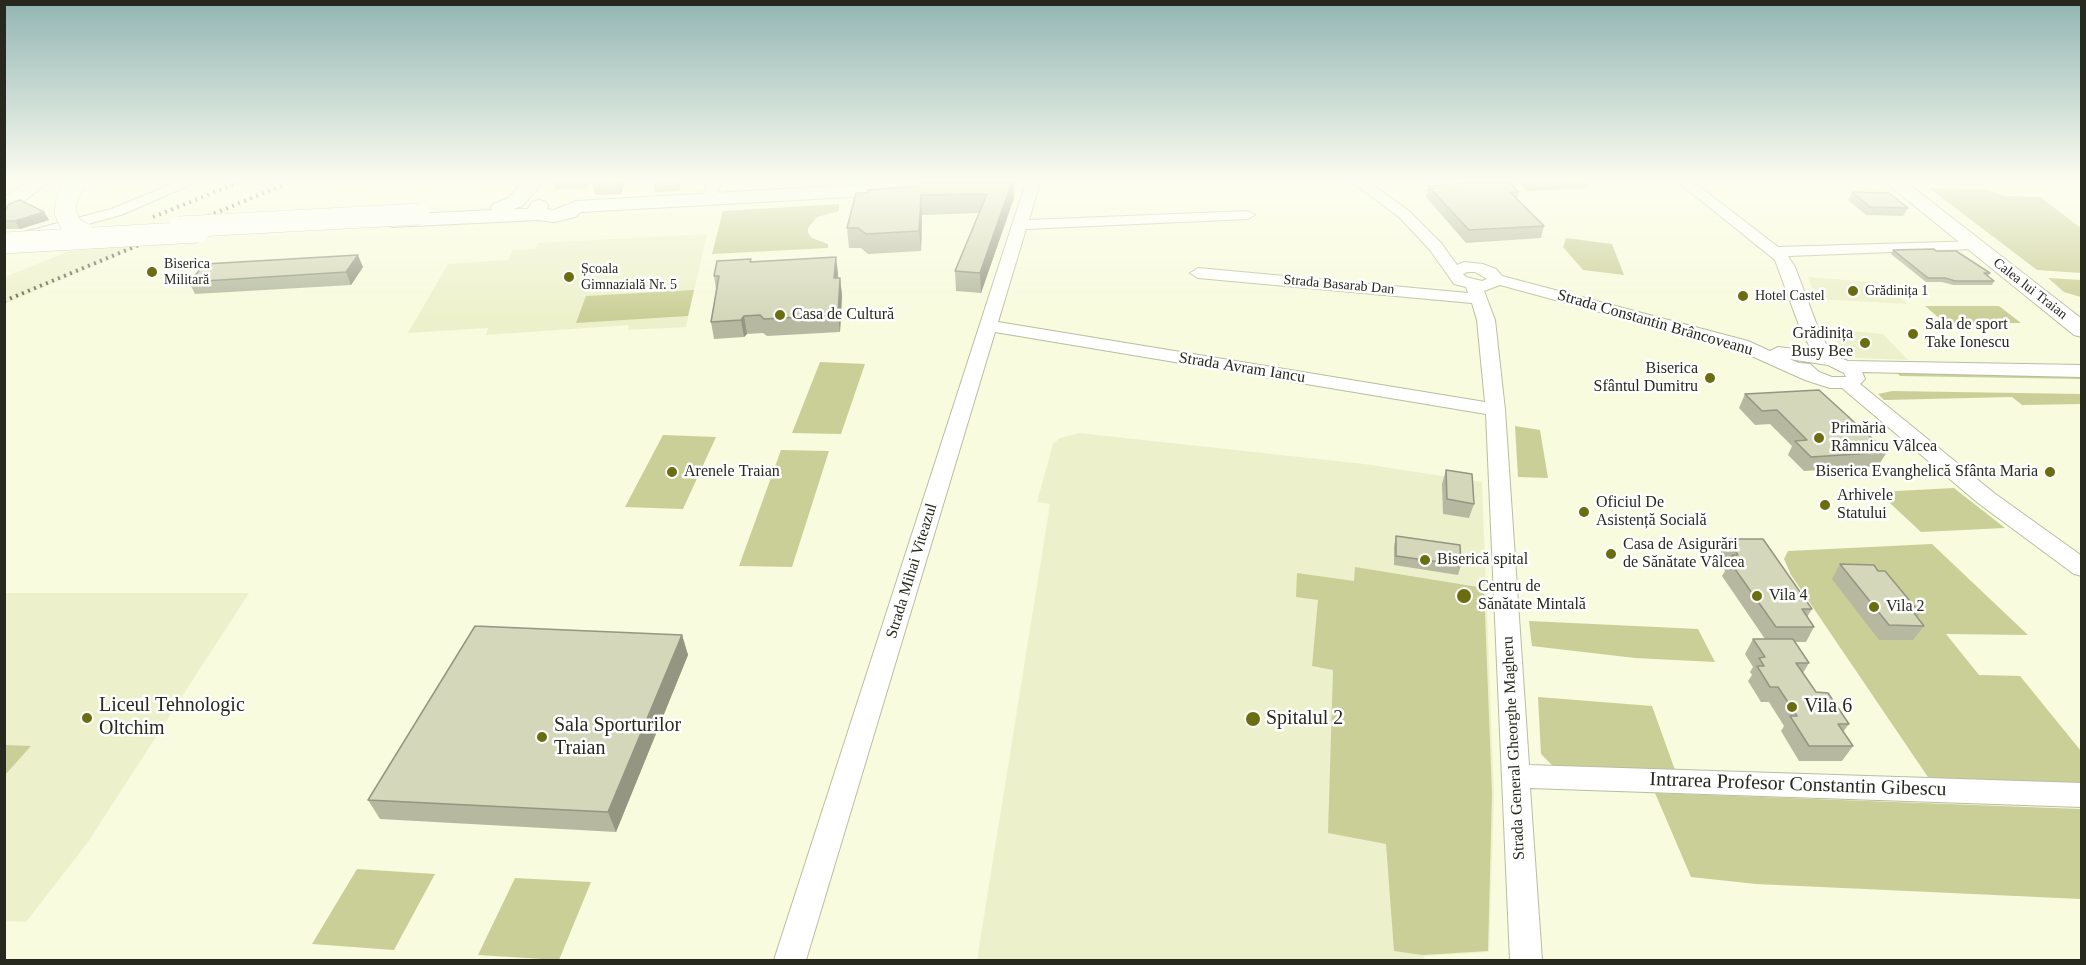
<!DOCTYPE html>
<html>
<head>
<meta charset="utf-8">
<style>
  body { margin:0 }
  #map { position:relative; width:2086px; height:965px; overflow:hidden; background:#f8fbdd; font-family:Georgia,serif }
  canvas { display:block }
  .frame { position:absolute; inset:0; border:6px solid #28291e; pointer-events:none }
</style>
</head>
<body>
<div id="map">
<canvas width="2086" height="965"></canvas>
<div class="frame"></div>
</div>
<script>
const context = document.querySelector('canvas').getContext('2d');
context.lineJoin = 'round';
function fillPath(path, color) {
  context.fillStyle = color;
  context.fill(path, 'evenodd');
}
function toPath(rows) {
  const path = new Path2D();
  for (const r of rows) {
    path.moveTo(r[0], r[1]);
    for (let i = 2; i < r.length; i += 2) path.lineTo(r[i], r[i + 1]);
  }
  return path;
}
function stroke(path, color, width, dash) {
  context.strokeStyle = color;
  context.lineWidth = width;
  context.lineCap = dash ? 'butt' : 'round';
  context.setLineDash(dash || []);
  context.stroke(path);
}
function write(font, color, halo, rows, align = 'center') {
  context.font = font + ' Georgia,serif';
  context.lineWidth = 5;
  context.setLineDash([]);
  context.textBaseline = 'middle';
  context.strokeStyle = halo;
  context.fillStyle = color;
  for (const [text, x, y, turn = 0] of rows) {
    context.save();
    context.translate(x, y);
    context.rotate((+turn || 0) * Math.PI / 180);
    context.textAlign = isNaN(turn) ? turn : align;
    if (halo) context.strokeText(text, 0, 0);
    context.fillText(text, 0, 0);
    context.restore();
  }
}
const built = toPath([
  [707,234,686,327,628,330,629,325,486,335,488,328,408,333,448,264,508,260,513,250,535,249,538,243],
  [140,246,5,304,5,277,69,251],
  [1808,277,1885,283,1907,304,1816,299],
  [1830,329,1883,334,1908,360,1857,358,1844,353],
  [1079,433,1364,464,1482,482,1494,794,1489,952,1424,956,1425,960,977,960,1050,504,1037,502,1053,444,1060,438],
  [5,593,249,593,88,842,26,922,5,921]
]);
const green = toPath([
  [1929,188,1986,190,2005,196,2040,197,2081,228,2081,273,2037,270],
  [839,204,839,211,817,217,808,228,808,233,812,238,828,244,828,248,712,254,723,211],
  [1566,238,1612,244,1624,275,1583,270,1563,247],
  [2048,278,2081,280,2081,297,2064,292],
  [694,290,688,316,576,323,586,296],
  [1925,306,1999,306,2021,323,1945,323],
  [820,362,865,364,841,434,792,433],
  [1895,371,2081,375,2082,379,1900,376],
  [1892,391,2081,394,2081,404,2022,405,2012,397,1884,400,1878,394],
  [1515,426,1540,430,1548,478,1518,477],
  [663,435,716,437,683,509,625,507],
  [781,450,829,451,792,567,739,566],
  [1954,488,2005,528,1921,532,1878,492],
  [1932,544,2028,635,1946,634,1979,675,2020,676,2081,751,2081,787,1932,783,1791,575,1784,559,1788,551],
  [1355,567,1484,588,1492,794,1488,951,1422,955,1394,951,1386,844,1328,833,1333,670,1312,666,1318,600,1296,597,1297,573,1354,581],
  [1529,621,1698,629,1715,662,1635,658,1532,646],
  [1538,697,1652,706,1675,770,1553,766,1541,754],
  [5,745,31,746,5,775,4,745],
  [1655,793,2081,809,2081,899,1756,884,1691,877],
  [357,869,435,874,394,950,312,944],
  [515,878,591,882,559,960,478,955]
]);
const minor = toPath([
  [177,182,197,182,121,215,29,240,21,235,24,232,111,209,177,182],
  [707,182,721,182,716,199,709,203,702,199,707,182],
  [1026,182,1040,182,1029,220,1248,211,1255,215,1248,219,1026,229,998,322,1485,402,1477,320,1472,303,1198,278,1190,273,1198,268,1468,293,1466,287,1454,284,1430,250,1399,217,1352,182,1369,182,1409,211,1442,244,1457,265,1464,262,1483,264,1496,269,1502,276,1748,341,1770,351,1778,347,1812,351,1800,328,1775,260,1678,182,1694,182,1778,247,1979,241,1981,244,1973,249,1788,256,1795,267,1818,328,1831,354,1848,361,2082,365,2082,377,1862,372,1865,379,1860,384,1994,493,2082,556,2082,576,2074,574,1978,503,1842,388,1830,388,1805,380,1736,349,1500,285,1484,291,1495,320,1505,410,1529,765,2082,783,2082,807,1530,788,1542,960,1510,960,1486,414,995,332,806,960,774,960,1026,182],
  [1467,272,1475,272,1487,279,1482,281,1466,277,1463,274,1467,272],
  [1789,359,1828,365,1844,373,1846,377,1832,377,1819,372,1810,364,1799,363,1789,359]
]);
const major = toPath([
  [28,182,50,182,11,210,4,212,4,197,28,182],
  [524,182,538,182,540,186,522,206,513,209,528,209,532,202,539,200,546,202,548,206,547,209,554,210,576,201,905,182,911,184,914,188,911,192,905,194,581,212,575,217,554,222,538,220,393,227,386,225,383,221,386,217,393,215,492,210,491,208,493,204,508,198,524,182],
  [1885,182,1906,182,2082,319,2082,337,2074,335,1885,182]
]);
const rail = toPath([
  [153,217,239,182],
  [4,301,290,182]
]);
const majorBridge = toPath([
  [75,182,67,199,65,212,72,227,83,233],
  [179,227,419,214],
  [4,243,198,232]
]);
const wall = toPath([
  [554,182,589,182,587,188,556,189],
  [592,182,625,182,621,194,595,195],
  [653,182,681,182,679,191,655,192],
  [917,182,1013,182,1014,198,981,293,956,291,955,271,979,213,922,215,921,251,868,254,861,248,849,248,847,228,868,193,917,186],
  [1467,182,1509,182,1519,192,1517,199,1544,226,1541,238,1466,243,1426,197,1428,186,1467,183],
  [1519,182,1589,182,1587,188,1527,191],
  [1852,192,1908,208,1903,216,1866,215,1848,200],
  [4,212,44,212,49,220,20,229,5,229],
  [1893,250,1936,251,1990,273,1988,276,1994,281,1992,285,1953,285,1942,282,1926,282,1891,254],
  [751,262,838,273,837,278,840,278,842,295,840,332,767,336,763,333,747,334,744,337,714,339,711,322,716,289,714,276],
  [363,267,351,285,195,294,189,282],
  [1745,394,1887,452,1878,466,1804,471,1788,455,1792,446,1770,424,1755,425,1739,408],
  [1446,470,1474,504,1469,518,1443,514,1442,484],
  [1396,536,1461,565,1458,575,1394,565,1394,546],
  [1727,539,1812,609,1807,617,1814,627,1806,642,1794,642,1809,663,1803,673,1816,692,1849,724,1843,732,1853,746,1842,761,1799,761,1781,731,1784,726,1769,702,1761,702,1748,681,1752,675,1750,672,1753,667,1745,654,1753,639,1765,639,1722,576,1725,571,1724,569,1727,564,1720,554],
  [1840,564,1878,571,1920,613,1917,617,1924,626,1913,640,1879,640,1832,579],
  [682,635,688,655,616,832,380,819,368,800]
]);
const shadedWall = toPath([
  [585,182,589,182,587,188],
  [618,182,625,182,621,194],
  [677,182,681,182,679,191],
  [1012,182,1013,182,1014,198,981,293,980,273],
  [921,195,922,215,921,251,919,231],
  [44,212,49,220,20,229,15,221],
  [358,255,363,267,351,285,346,272],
  [836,257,838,273,837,295,834,278],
  [840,278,842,295,840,332,838,315],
  [744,316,747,334,744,337,741,320],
  [682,635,688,655,616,832,608,812]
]);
const building = toPath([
  [917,182,1012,182,980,273,955,271,987,194,921,195,919,231,866,234,858,228,847,228,856,193,868,193,868,190,918,186,917,182],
  [1471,182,1509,182,1519,192,1510,192,1544,226,1469,230,1428,186,1472,183,1471,182],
  [1852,192,1889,193,1908,208,1870,207,1852,192],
  [20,200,44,212,15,221,4,221,4,212,9,204,20,200],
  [1934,249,1936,251,1956,251,1990,273,1984,273,1994,281,1955,281,1945,278,1928,278,1893,250,1934,249],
  [358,255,346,272,189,282,205,264,358,255],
  [836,257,834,278,840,278,838,315,764,319,760,315,744,316,741,320,711,322,719,276,714,276,717,261,751,259,750,262,836,257],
  [1819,390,1887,452,1811,457,1795,441,1807,440,1777,410,1762,411,1745,394,1819,390],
  [1446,470,1472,474,1474,504,1447,499,1446,470],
  [1396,536,1460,545,1461,565,1396,556,1396,536],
  [1727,539,1763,539,1812,609,1802,609,1814,627,1776,627,1730,562,1737,562,1732,555,1738,555,1727,539],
  [1840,564,1874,565,1878,571,1885,571,1920,613,1914,613,1924,626,1889,625,1840,564],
  [475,626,682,635,608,812,368,800,475,626],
  [1753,639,1793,639,1809,663,1796,663,1816,692,1828,693,1849,724,1838,724,1853,746,1809,746,1790,716,1797,716,1778,687,1770,687,1757,666,1764,666,1759,658,1765,657,1753,639]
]);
const markers = [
  [152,272,6,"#6a6e11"],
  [569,277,6,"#6a6e11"],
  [1853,291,6,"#6a6e11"],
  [1743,296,6,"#6a6e11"],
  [780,315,6,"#6a6e11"],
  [1913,334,6,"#6a6e11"],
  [1865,343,6,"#6a6e11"],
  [1710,378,6,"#6a6e11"],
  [1819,438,6,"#6a6e11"],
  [672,472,6,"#6a6e11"],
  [2050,472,6,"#6a6e11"],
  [1825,505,6,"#6a6e11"],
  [1584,512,6,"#6a6e11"],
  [1611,554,6,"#6a6e11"],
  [1425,560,6,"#6a6e11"],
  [1464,596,8,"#6a6e11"],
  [1757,596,6,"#6a6e11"],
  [1874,607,6,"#6a6e11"],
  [1792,707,6,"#6a6e11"],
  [87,718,6,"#6a6e11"],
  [1253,719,8,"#6a6e11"],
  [542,737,6,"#6a6e11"]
];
const farPoinames = [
  ["Biserica",164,264],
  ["Militară",164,280],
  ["Școala",581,269],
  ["Gimnazială Nr. 5",581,285],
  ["Grădinița 1",1865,291],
  ["Hotel Castel",1755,296]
];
const farStreetnames = [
  ["Strada Basarab Dan",1339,285,5],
  ["Calea lui Traian",2030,289,38]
];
const poiNames = [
  ["Casa de Cultură",792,315],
  ["Sala de sport",1925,325],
  ["Take Ionescu",1925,343],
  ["Grădinița",1853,334,"right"],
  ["Busy Bee",1853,352,"right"],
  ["Biserica",1698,369,"right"],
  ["Sfântul Dumitru",1698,387,"right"],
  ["Primăria",1831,429],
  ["Râmnicu Vâlcea",1831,447],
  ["Arenele Traian",684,472],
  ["Biserica Evanghelică Sfânta Maria",2038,472,"right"],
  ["Arhivele",1837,496],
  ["Statului",1837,514],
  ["Oficiul De",1596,503],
  ["Asistență Socială",1596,521],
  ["Casa de Asigurări",1623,545],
  ["de Sănătate Vâlcea",1623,563],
  ["Biserică spital",1437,560],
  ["Centru de",1478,587],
  ["Sănătate Mintală",1478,605],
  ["Vila 4",1769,596],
  ["Vila 2",1886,607]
];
const streetNames = [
  ["Strada Constantin Brâncoveanu",1655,323,16],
  ["Strada Avram Iancu",1242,368,9],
  ["Strada Mihai Viteazul",912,571,-73],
  ["Strada General Gheorghe Magheru",1514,748,-93]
];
const nearPoinames = [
  ["Liceul Tehnologic",99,706],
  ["Oltchim",99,729],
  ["Vila 6",1804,707],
  ["Spitalul 2",1266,719],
  ["Sala Sporturilor",554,726],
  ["Traian",554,749]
];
const nearStreetnames = [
  ["Intrarea Profesor Constantin Gibescu",1798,785,2]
];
fillPath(built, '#edf1cb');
fillPath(green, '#cacf97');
stroke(minor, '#babda0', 2);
stroke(major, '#babda0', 2);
fillPath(minor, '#fff');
fillPath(major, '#fff');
stroke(rail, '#5f6050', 4, [2, 4.5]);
stroke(majorBridge, '#babda0', 22, []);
stroke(majorBridge, '#fff', 21);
fillPath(wall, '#b6b99f');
fillPath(shadedWall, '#949682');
fillPath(building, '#d4d7b9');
stroke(building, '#949682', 1.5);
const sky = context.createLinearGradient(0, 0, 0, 317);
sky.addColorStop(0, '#92b5b3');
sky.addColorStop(0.57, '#fcfdf0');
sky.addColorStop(1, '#fcfdf000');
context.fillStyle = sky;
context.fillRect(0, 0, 2086, 317);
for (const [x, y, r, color] of markers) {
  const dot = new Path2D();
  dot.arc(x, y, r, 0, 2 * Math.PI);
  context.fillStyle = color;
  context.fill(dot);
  stroke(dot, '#fff', 2);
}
write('14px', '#28291e', '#fff', farPoinames, 'left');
write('14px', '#28291e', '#fff', farStreetnames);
write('16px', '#28291e', '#fff', poiNames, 'left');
write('16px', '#28291e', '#fff', streetNames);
write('20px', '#28291e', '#fff', nearPoinames, 'left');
write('20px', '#28291e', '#fff', nearStreetnames);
</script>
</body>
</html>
